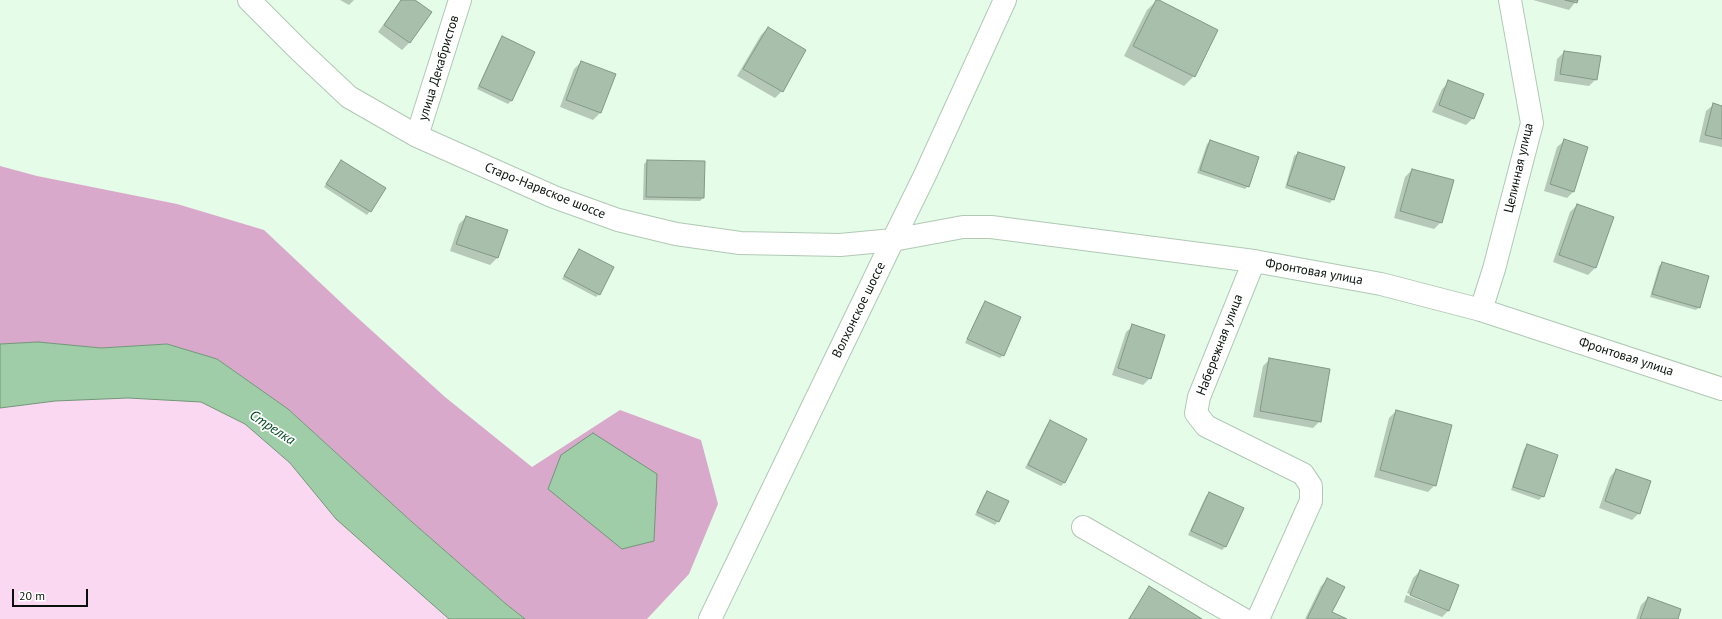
<!DOCTYPE html>
<html>
<head>
<meta charset="utf-8">
<style>
  body { margin:0 }
  #map { position:relative; width:1722px; height:619px; overflow:hidden; background:#e4fce8; font-family:"PT Sans",sans-serif }
  canvas { display:block }
  .scale { position:absolute; left:12px; top:589px; width:76px; height:18px; box-sizing:border-box; border:2px solid #09110a; border-top:0; padding-left:5px; font-size:12px; line-height:14px; white-space:nowrap; color:#09110a; -webkit-text-stroke:3px #fff; paint-order:stroke }
</style>
</head>
<body>
<div id="map">
<canvas width="1722" height="619"></canvas>
<div class="scale">20 m</div>
</div>
<script>
const context = document.querySelector('canvas').getContext('2d');
context.lineJoin = 'round';
function fillPath(path, color) {
  context.fillStyle = color;
  context.fill(path, 'evenodd');
}
function toPath(rows) {
  const path = new Path2D();
  for (const r of rows) {
    path.moveTo(r[0], r[1]);
    for (let i = 2; i < r.length; i += 2) path.lineTo(r[i], r[i + 1]);
  }
  return path;
}
function stroke(path, color, width, dash) {
  context.strokeStyle = color;
  context.lineWidth = width;
  context.lineCap = dash ? 'butt' : 'round';
  context.setLineDash(dash || []);
  context.stroke(path);
}
function write(font, color, halo, rows, align = 'center') {
  context.font = font + ' "PT Sans",sans-serif';
  context.lineWidth = 3.5;
  context.setLineDash([]);
  context.textBaseline = 'middle';
  context.strokeStyle = halo;
  context.fillStyle = color;
  for (const [text, x, y, turn = 0] of rows) {
    context.save();
    context.translate(x, y);
    context.rotate((+turn || 0) * Math.PI / 180);
    context.textAlign = isNaN(turn) ? turn : align;
    if (halo) context.strokeText(text, 0, 0);
    context.fillText(text, 0, 0);
    context.restore();
  }
}
const green = toPath([
  [128,398,201,402,245,424,290,463,336,519,449,619,0,619,0,408,55,401]
]);
const forest = toPath([
  [0,166,37,176,177,204,264,230,349,310,445,397,532,467,620,410,701,440,718,504,689,574,647,619,525,619,506,604,412,522,288,409,217,359,167,344,101,348,38,342,0,344]
]);
const water = toPath([
  [38,342,101,348,167,344,217,359,288,409,412,522,506,604,525,619,449,619,336,519,290,463,245,424,201,402,128,398,55,401,0,408,0,344,38,342],
  [593,433,657,474,654,541,622,549,548,489,561,455,593,433]
]);
const shadow = toPath([
  [340,0,354,0,349,5],
  [401,0,413,0,430,12,409,43,402,50,378,32],
  [1157,0,1194,76,1184,86,1124,56,1147,10],
  [1533,0,1577,0,1569,10],
  [768,28,782,91,775,98,737,76,761,35],
  [503,37,511,101,508,104,477,89,499,41],
  [1564,52,1596,79,1589,86,1554,81,1557,59],
  [581,62,614,75,600,113,593,120,560,107,574,69],
  [1449,82,1473,118,1466,125,1432,112,1442,89],
  [1713,105,1722,107,1722,147,1699,142,1706,111],
  [1210,141,1248,186,1245,189,1197,173,1207,144],
  [1564,141,1574,191,1567,198,1544,191,1557,147],
  [1298,153,1333,199,1330,203,1285,188,1294,156],
  [341,161,370,211,367,215,324,187],
  [647,161,703,198,700,201,643,200,644,164],
  [1412,170,1441,222,1434,229,1394,218,1405,177],
  [1577,205,1613,218,1595,268,1588,275,1553,262,1570,212],
  [466,217,506,231,497,258,490,265,450,251,459,224],
  [579,250,599,294,596,297,562,279],
  [1662,263,1699,307,1696,310,1650,297,1659,266],
  [985,302,1003,355,1000,358,965,343,982,306],
  [1133,326,1150,378,1143,385,1112,375,1126,332],
  [1270,359,1320,421,1313,428,1253,417,1263,366],
  [1396,411,1435,485,1428,492,1374,477,1389,418],
  [1050,422,1085,439,1064,483,1061,486,1025,468,1047,425],
  [1527,446,1543,496,1539,500,1511,490,1524,449],
  [1616,470,1639,513,1632,520,1599,508,1610,477],
  [987,492,998,521,995,525,975,515,984,495],
  [1209,493,1243,508,1225,547,1222,550,1188,535,1206,496],
  [1420,571,1449,610,1442,617,1404,602,1406,595,1446,610,1446,608,1407,593,1413,578],
  [1328,579,1331,612,1345,619,1305,619,1321,586],
  [1149,588,1200,619,1128,619],
  [1648,598,1676,619,1636,619,1641,605]
]);
const building = toPath([
  [401,0,415,0,432,12,410,43,384,25,401,0],
  [1156,0,1159,0,1218,30,1195,77,1133,46,1156,0],
  [1565,0,1578,0,1577,3,1565,0],
  [768,27,806,50,783,92,743,69,768,27],
  [502,36,535,52,512,101,479,86,502,36],
  [1564,51,1601,56,1597,80,1560,74,1564,51],
  [581,61,616,74,601,113,566,100,581,61],
  [1448,80,1484,94,1474,119,1439,105,1448,80],
  [1713,103,1722,106,1722,139,1705,135,1713,103],
  [1564,139,1588,147,1574,192,1550,184,1564,139],
  [1210,140,1259,157,1249,187,1200,170,1210,140],
  [1298,152,1345,167,1334,200,1287,185,1298,152],
  [341,160,386,188,371,212,326,184,341,160],
  [647,160,705,161,704,198,646,197,647,160],
  [1412,169,1454,180,1442,223,1400,211,1412,169],
  [1577,204,1614,217,1596,268,1559,255,1577,204],
  [466,216,508,230,498,258,456,244,466,216],
  [579,249,614,267,600,295,564,276,579,249],
  [1662,262,1709,276,1700,308,1652,294,1662,262],
  [985,301,1021,317,1004,356,967,339,985,301],
  [1132,324,1165,335,1151,379,1118,368,1132,324],
  [1269,358,1330,369,1321,422,1260,411,1269,358],
  [1396,410,1452,425,1436,486,1380,470,1396,410],
  [1050,420,1087,439,1065,483,1028,465,1050,420],
  [1527,444,1558,455,1544,497,1513,487,1527,444],
  [1616,469,1651,481,1640,514,1605,501,1616,469],
  [987,491,1009,501,999,522,977,512,987,491],
  [1209,492,1244,508,1226,547,1191,531,1209,492],
  [1420,570,1459,585,1449,611,1410,595,1420,570],
  [1327,578,1345,587,1332,612,1347,619,1307,619,1327,578],
  [1149,586,1202,619,1129,619,1149,586],
  [1648,597,1681,609,1678,619,1640,619,1648,597]
]);
const minor = toPath([
  [249,0,299,50,349,97,417,136,554,197,618,220,676,234,740,243,840,245,893,240,925,175,1005,0],
  [417,136,460,0],
  [1254,261,1199,397,1196,413,1206,426,1303,474,1311,486,1311,501,1258,619],
  [1481,310,1494,269,1532,123,1510,0],
  [1083,527,1243,619]
]);
const major = toPath([
  [710,619,893,240,963,227,991,227,1254,261,1381,284,1481,310,1722,389]
]);
const streetNames = [
  ["улица Декабристов",439,68,-73],
  ["Целинная улица",1519,168,-77],
  ["Старо-Нарвское шоссе",545,191,22],
  ["Фронтовая улица",1314,272,10],
  ["Волхонское шоссе",859,310,-64],
  ["Набережная улица",1220,345,-69],
  ["Фронтовая улица",1626,357,18]
];
const waterNames = [
  ["Стрелка",272,428,33]
];
fillPath(green, '#fbd8f1');
fillPath(forest, '#d8a9ca');
fillPath(water, '#9fcda8');
stroke(water, '#729579', 1);
fillPath(shadow, '#0003');
fillPath(building, '#a8bfac');
stroke(building, '#839986', 1);
stroke(minor, '#b1c8b5', 24);
stroke(major, '#b1c8b5', 24);
stroke(minor, '#fff', 22);
stroke(major, '#fff', 22);
write('13px', '#09110a', '#fff', streetNames);
write('italic 14px', '#004c1f', '#fff', waterNames);
</script>
</body>
</html>
